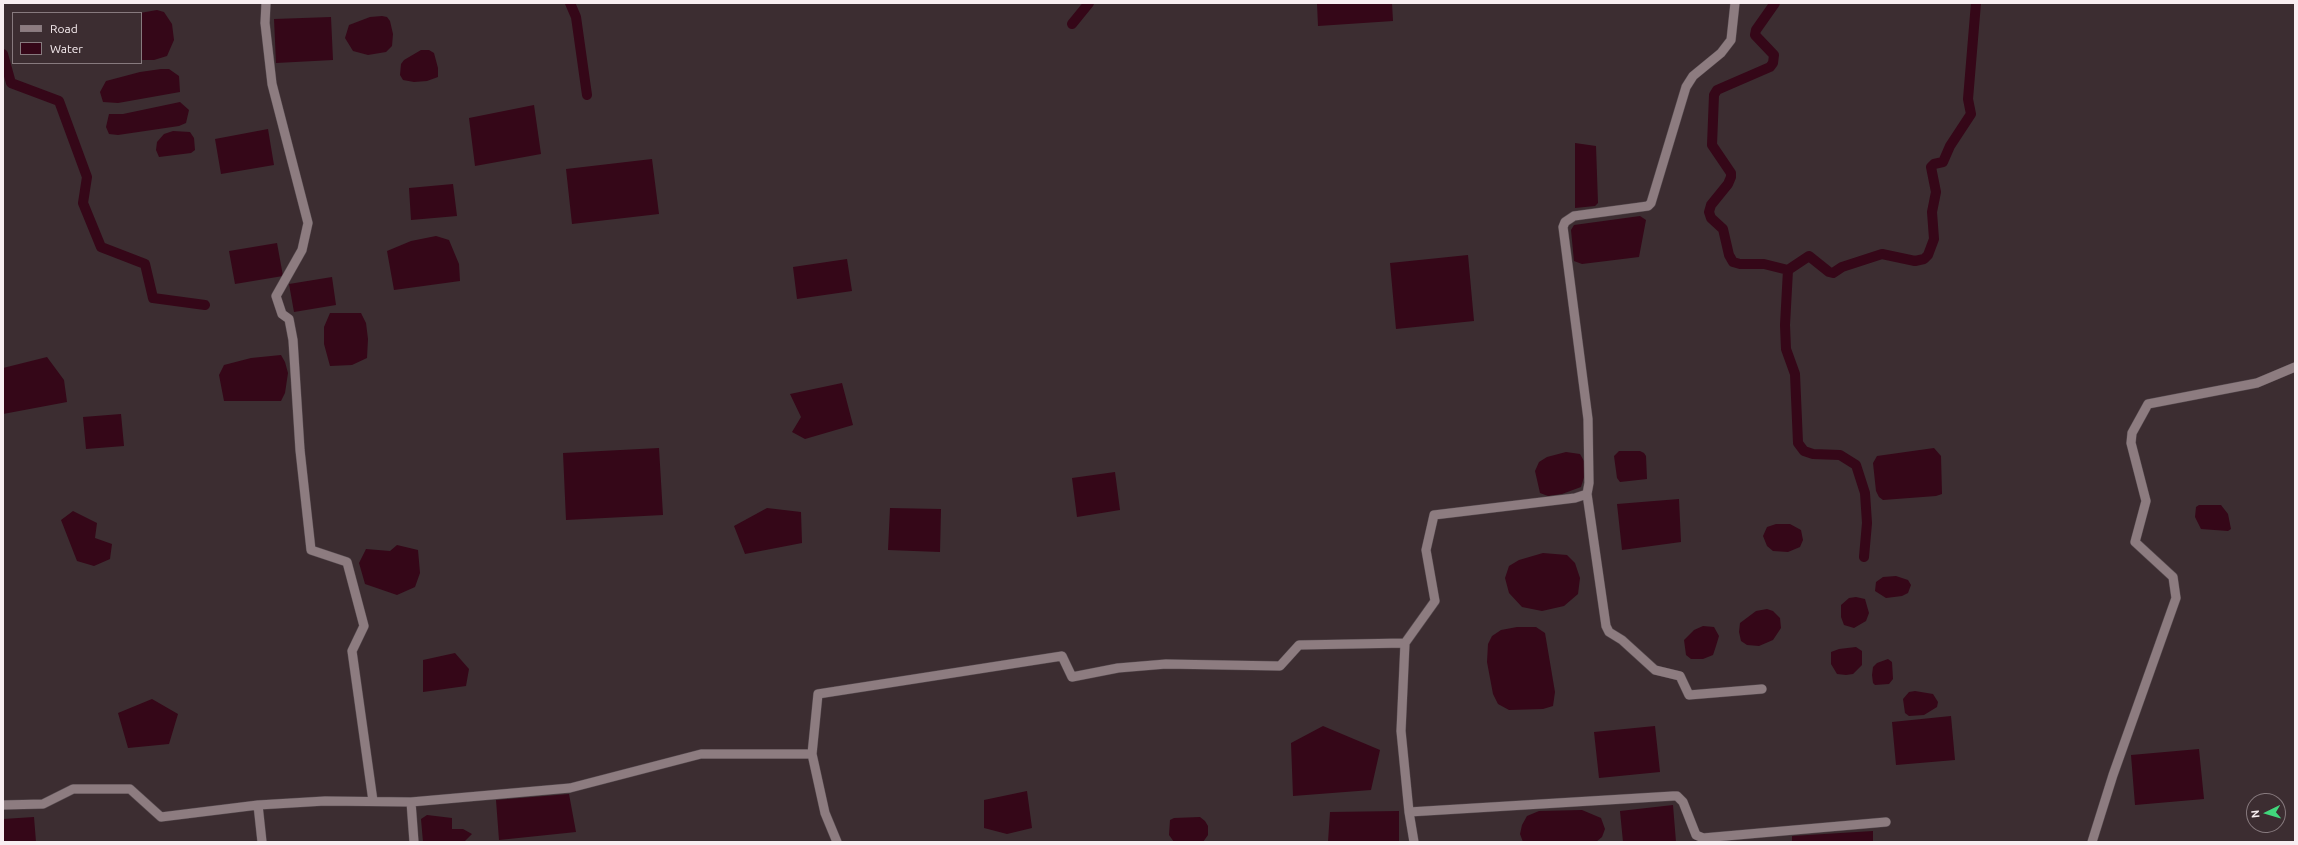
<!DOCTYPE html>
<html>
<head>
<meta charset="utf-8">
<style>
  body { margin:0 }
  #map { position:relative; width:2298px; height:845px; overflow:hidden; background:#3c2d31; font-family:Ubuntu,sans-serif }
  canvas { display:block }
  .frame { position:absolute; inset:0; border:4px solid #f8eef1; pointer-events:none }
  .legend { position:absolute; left:12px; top:12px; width:130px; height:52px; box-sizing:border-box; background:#3c2d31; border:1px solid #877a7e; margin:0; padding:5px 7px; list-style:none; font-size:12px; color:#f8eef1 }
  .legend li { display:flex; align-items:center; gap:8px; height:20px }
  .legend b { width:20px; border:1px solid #877a7e }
  .north { position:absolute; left:2246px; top:793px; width:40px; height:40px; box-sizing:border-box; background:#3c2d31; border:1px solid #877a7e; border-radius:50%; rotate:265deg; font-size:11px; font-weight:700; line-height:16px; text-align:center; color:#f8eef1 }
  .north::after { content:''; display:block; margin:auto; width:14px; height:18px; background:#41d77c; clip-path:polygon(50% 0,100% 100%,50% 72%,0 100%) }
</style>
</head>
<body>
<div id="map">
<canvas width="2298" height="845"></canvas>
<div class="frame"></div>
<ul class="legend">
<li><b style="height:5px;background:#8d7c80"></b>Road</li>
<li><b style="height:11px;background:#350718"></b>Water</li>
</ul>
<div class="north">N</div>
</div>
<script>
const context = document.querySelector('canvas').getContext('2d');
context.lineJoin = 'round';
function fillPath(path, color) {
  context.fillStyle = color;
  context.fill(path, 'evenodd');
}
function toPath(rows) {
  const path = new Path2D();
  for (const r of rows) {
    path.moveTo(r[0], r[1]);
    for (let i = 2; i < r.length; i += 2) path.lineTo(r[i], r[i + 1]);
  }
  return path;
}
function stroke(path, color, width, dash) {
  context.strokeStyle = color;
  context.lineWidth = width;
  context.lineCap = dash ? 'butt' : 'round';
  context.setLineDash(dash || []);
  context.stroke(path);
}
const water = toPath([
  [1317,3,1392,3,1393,21,1318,26],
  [157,10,164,12,172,24,174,40,167,56,154,60,141,60,140,13],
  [382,16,387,17,390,21,393,34,392,46,386,52,368,55,353,51,345,38,349,25,370,17],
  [331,17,333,60,276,63,274,19],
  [421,50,429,50,434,53,438,68,438,77,427,81,414,82,403,80,400,75,401,64,404,60],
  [161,69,169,69,179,76,180,92,118,103,103,102,100,92,106,81,140,72],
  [180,102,189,110,186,123,179,126,118,135,109,134,106,127,109,114,123,114],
  [534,105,541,154,475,166,469,118],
  [268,129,274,165,221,174,215,139],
  [173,131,190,132,194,138,195,150,191,153,159,157,156,150,157,142,164,134],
  [1575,143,1596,146,1598,203,1595,206,1575,208],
  [652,159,659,214,572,224,566,169],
  [453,184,457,216,411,220,409,188],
  [1640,216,1646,220,1639,257,1582,264,1574,261,1571,230,1574,225],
  [436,236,449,240,459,264,460,281,394,290,387,251,411,241],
  [277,243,283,276,235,284,229,251],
  [1468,255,1474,321,1396,329,1390,263],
  [847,259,852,291,797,299,793,267],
  [332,277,336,305,294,312,289,284],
  [330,313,361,313,366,323,368,339,367,358,352,365,330,366,324,344,324,327],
  [281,355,285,362,288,373,285,393,281,401,224,401,219,375,224,365,251,358],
  [47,357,64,380,67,402,3,414,3,368],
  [842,383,853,425,805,439,792,432,801,417,790,394],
  [121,414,124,446,86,449,83,417],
  [659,448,663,515,566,520,563,453],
  [1934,448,1941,456,1942,494,1936,496,1883,500,1879,497,1876,491,1873,463,1877,456],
  [1619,451,1640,451,1644,453,1646,456,1647,479,1620,482,1617,478,1614,456],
  [1566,452,1580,454,1584,461,1585,474,1581,487,1562,494,1548,496,1540,493,1535,471,1539,462,1547,457],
  [1115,472,1120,510,1077,517,1072,478],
  [1679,499,1681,542,1622,550,1617,504],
  [2199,505,2221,505,2228,514,2231,529,2228,531,2201,529,2195,517,2196,507],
  [767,508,801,512,802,543,745,554,734,526],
  [890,508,941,509,940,552,888,550],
  [73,511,97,523,95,538,112,544,110,559,94,566,77,561,61,520],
  [1776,524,1790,524,1801,530,1803,540,1800,547,1788,552,1773,551,1767,546,1763,536,1767,527],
  [397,545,418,550,420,573,415,587,397,595,365,584,359,563,366,549,390,551],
  [1543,553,1567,555,1575,563,1580,578,1578,594,1564,606,1542,611,1522,607,1509,593,1505,578,1509,566,1519,560],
  [1896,576,1908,580,1911,585,1908,593,1902,596,1886,598,1875,591,1876,582,1883,577],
  [1856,597,1865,599,1869,613,1866,621,1854,628,1844,625,1841,617,1841,605,1849,598],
  [1767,609,1773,611,1780,618,1781,628,1773,640,1759,646,1747,645,1741,641,1739,632,1740,623,1756,611],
  [1703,626,1714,627,1719,636,1716,646,1713,655,1703,659,1691,659,1686,655,1684,640,1694,630],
  [1517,627,1536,627,1545,633,1555,692,1553,706,1543,709,1509,710,1498,704,1493,694,1487,662,1488,644,1492,636,1501,630],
  [1856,647,1862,651,1862,665,1853,674,1846,675,1837,674,1831,664,1831,652,1839,649],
  [455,653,469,669,466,686,423,692,423,660],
  [1888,659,1892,662,1893,679,1889,684,1875,685,1873,683,1872,675,1873,667,1877,663],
  [1915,691,1933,694,1938,702,1937,707,1924,715,1909,716,1905,713,1903,699,1909,692],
  [152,699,178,714,169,744,128,748,118,713],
  [1951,716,1955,760,1896,765,1892,722],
  [1323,726,1380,750,1371,790,1293,796,1291,743],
  [1655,726,1660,772,1599,778,1594,732],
  [2199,749,2204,799,2135,805,2131,755],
  [1027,791,1032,828,1007,834,984,828,984,800],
  [569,794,576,832,499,840,496,800],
  [1673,805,1676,842,1623,842,1620,811],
  [1582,810,1601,818,1605,829,1602,837,1596,842,1523,842,1520,834,1522,825,1527,816,1539,811],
  [1399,811,1399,842,1328,842,1330,812],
  [427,815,452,818,452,829,463,829,472,834,464,842,423,842,421,819],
  [34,817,36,842,3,842,3,819],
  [1200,817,1205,821,1208,826,1208,835,1203,842,1174,842,1169,835,1170,820,1174,818],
  [1873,831,1873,842,1792,842,1792,836]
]);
const canal = toPath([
  [570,3,576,17,587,95],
  [1775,3,1756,30,1755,35,1774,55,1773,63,1770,67,1717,90,1714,95,1712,145,1731,173,1731,177,1728,184,1711,205,1709,212,1711,218,1723,229,1729,255,1733,262,1740,264,1764,264,1788,270,1785,325,1786,349,1795,374,1798,443,1804,451,1813,454,1840,455,1856,465,1865,493,1867,523,1864,557],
  [1072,24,1089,3],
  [3,54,11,83,59,101,87,177,83,203,101,247,145,264,153,298,205,305],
  [1788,270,1809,256,1829,272,1833,273,1842,267,1882,254,1915,261,1924,259,1928,255,1934,239,1932,212,1936,192,1931,167,1934,164,1943,162,1950,146,1971,114,1968,99,1976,3]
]);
const minor = toPath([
  [266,3,265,23,272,84,308,223,302,250,276,296,282,314,289,319,293,340,300,450,311,550,347,562,364,626,352,651,373,801],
  [1587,494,1606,626,1609,632,1622,640,1655,670,1680,676,1689,695,1762,689],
  [1405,643,1401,731,1409,812,1414,842],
  [812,754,825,813,837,842],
  [411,802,414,842],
  [3,805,43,804,73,789,130,789,161,817,258,805,325,801,411,802,570,788,701,754,812,754,818,694,1062,656,1072,677,1118,668,1166,664,1280,666,1299,645,1405,643,1435,601,1426,550,1434,515,1575,498,1587,494,1589,483,1588,419,1563,227,1565,222,1574,216,1648,206,1651,203,1686,87,1693,76,1721,53,1731,40,1735,3],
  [258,805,262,842],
  [1409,812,1673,796,1677,796,1683,802,1696,835,1703,838,1886,822],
  [2092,842,2113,775,2176,598,2173,577,2135,542,2146,501,2131,443,2132,433,2148,404,2257,383,2295,367]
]);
fillPath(water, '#350718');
stroke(canal, '#350718', 10);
stroke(minor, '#55494d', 10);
stroke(minor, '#8d7c80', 9);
</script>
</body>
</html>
